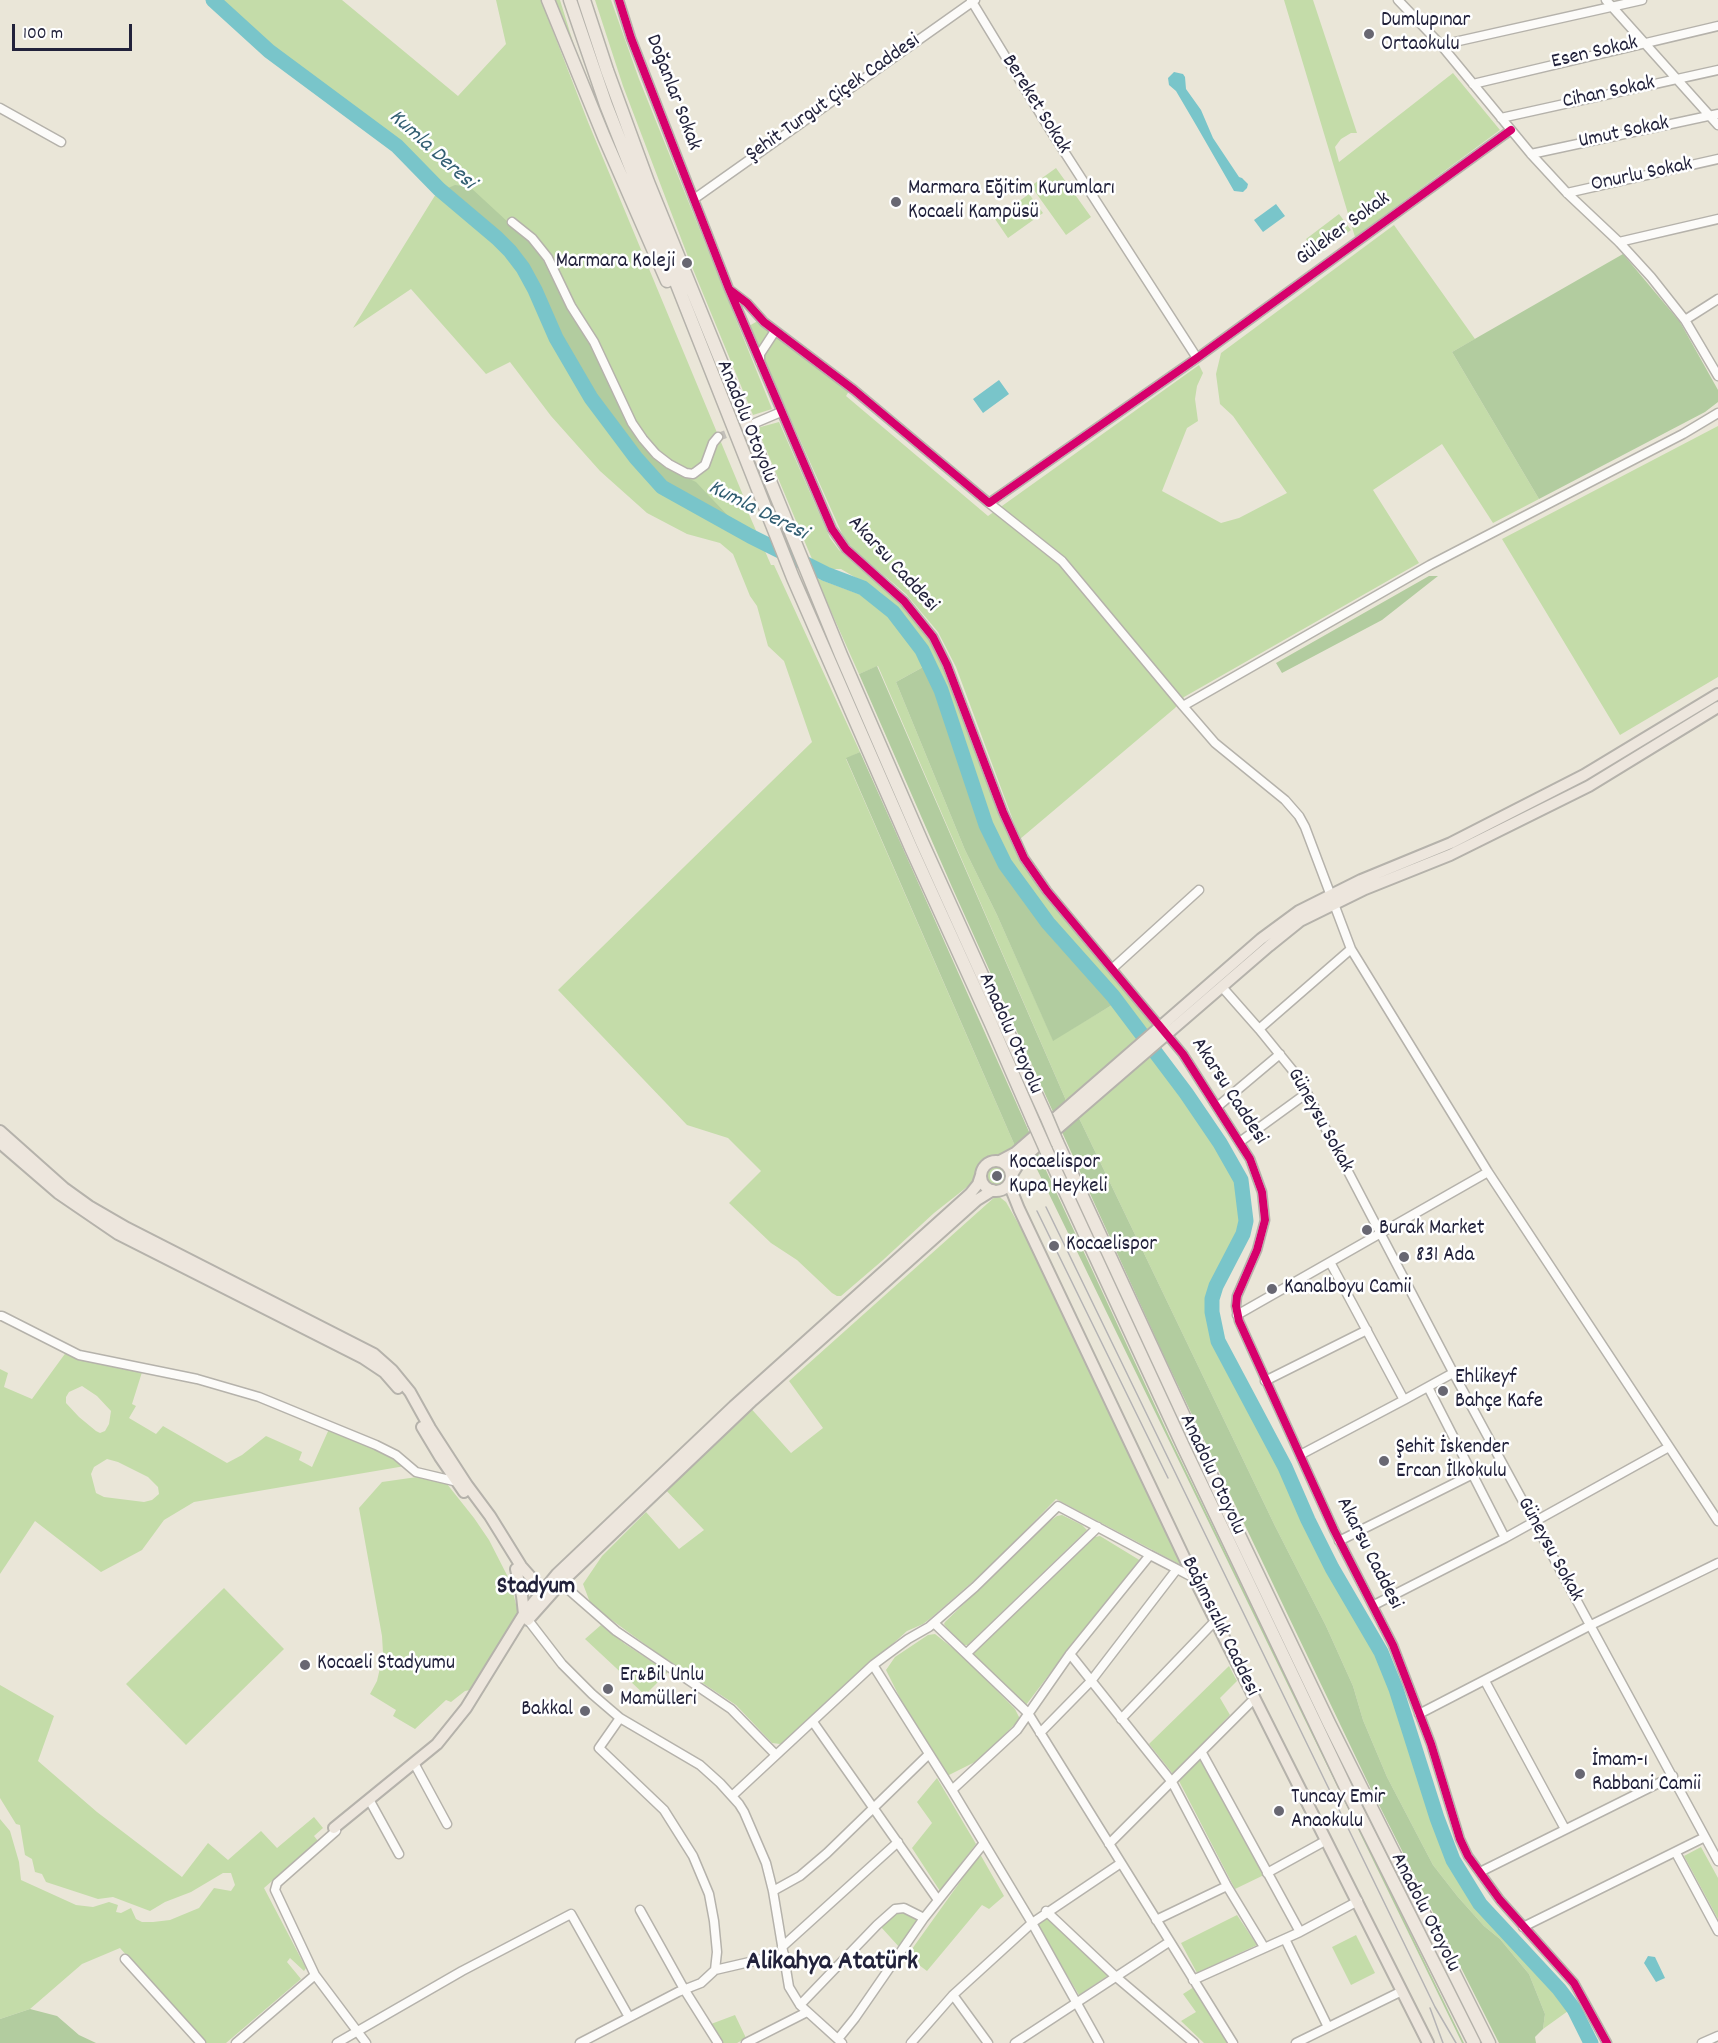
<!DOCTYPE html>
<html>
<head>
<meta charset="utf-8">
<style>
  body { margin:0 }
  #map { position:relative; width:1718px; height:2043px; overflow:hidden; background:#eae6d8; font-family:Dekko,sans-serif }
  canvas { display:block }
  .scale { position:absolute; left:12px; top:24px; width:120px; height:27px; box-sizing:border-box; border:3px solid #22223b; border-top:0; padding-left:8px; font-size:18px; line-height:21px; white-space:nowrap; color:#22223b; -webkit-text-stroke:4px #fff; paint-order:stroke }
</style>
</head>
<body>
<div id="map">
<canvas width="1718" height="2043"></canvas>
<div class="scale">100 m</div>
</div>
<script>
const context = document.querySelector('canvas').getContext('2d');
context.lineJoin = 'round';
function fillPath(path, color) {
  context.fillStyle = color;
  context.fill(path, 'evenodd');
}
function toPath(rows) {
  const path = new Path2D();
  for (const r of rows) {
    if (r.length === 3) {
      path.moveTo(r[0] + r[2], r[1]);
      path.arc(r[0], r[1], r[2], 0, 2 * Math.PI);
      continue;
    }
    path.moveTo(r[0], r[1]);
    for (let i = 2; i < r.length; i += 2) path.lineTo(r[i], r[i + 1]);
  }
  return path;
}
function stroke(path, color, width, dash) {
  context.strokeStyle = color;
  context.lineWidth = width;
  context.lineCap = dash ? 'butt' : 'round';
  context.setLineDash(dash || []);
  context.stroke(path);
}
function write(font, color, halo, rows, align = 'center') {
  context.font = font + ' Dekko,sans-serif';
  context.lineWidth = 5;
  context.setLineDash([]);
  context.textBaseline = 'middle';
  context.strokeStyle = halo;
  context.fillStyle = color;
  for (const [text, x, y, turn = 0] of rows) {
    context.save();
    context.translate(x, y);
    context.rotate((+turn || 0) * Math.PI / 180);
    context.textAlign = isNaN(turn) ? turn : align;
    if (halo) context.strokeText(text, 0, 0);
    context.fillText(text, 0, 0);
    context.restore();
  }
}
const green = toPath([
  [213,0,342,0,458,96,506,44,496,0,541,0,588,122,750,512,748,512,771,565,774,565,860,752,846,759,1015,1146,1001,1158,985,1163,972,1183,934,1213,883,1260,841,1296,837,1296,832,1293,797,1260,771,1243,729,1203,761,1171,728,1138,687,1125,558,990,812,742,784,661,768,646,757,606,750,596,733,554,720,543,687,534,647,513,600,471,551,416,510,362,486,374,411,289,353,328,439,189,397,146,269,51],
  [553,0,560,0,585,81],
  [595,0,611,0,639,79,772,409,753,415,690,262,623,86],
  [1284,0,1313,0,1357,133,1351,133,1341,139,1335,147,1339,162,1453,73,1500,130,1355,237],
  [1056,168,1091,217,1066,235,1031,186],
  [1029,194,1043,213,1008,238,995,219],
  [1339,214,1351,230,1318,255,1306,239],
  [1394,225,1475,339,1452,352,1539,499,1493,523,1442,444,1373,490,1419,563,1184,697,1175,708,1020,839,956,667,938,632,906,594,855,551,844,538,749,326,761,319,851,388,846,396,988,516,1199,365,1203,373,1197,386,1195,399,1198,421,1187,428,1162,491,1221,523,1239,518,1287,493,1233,416,1220,404,1216,374,1221,353],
  [779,422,830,538,839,550,905,608,929,640,940,660,1024,858,1159,1023,1149,1032,1054,923,1012,867,992,826,937,667,921,640,903,616,880,592,841,569,829,569,812,559,757,428],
  [1718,426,1718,677,1620,735,1502,539],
  [816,578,869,598,888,614,908,637,925,666,896,682,965,850,997,915,1053,1040,1112,1005,1139,1041,1066,1105,1065,1098,878,666,859,674],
  [1150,1055,1214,1142,1238,1181,1243,1219,1239,1231,1212,1284,1208,1299,1209,1319,1222,1363,1262,1432,1325,1563,1380,1658,1446,1856,1458,1879,1483,1916,1558,1996,1568,2011,1543,2029,1545,2014,1529,1974,1500,1939,1484,1926,1458,1897,1433,1865,1387,1777,1363,1720,1353,1686,1326,1626,1275,1526,1079,1118],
  [996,1176,12],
  [997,1195,1006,1202,1022,1230,1181,1565,1056,1499,993,1564,932,1617,923,1624,907,1631,897,1640,787,1741,780,1744,772,1743,736,1705,657,1653,591,1605,583,1584,602,1556,646,1512,679,1549,704,1530,661,1485,747,1404,791,1453,823,1428,789,1381],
  [67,1351,143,1369,132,1404,136,1406,129,1418,156,1434,163,1426,227,1463,242,1455,266,1436,302,1452,299,1460,312,1467,329,1429,364,1443,405,1466,194,1502,164,1520,142,1550,101,1572,35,1521,0,1574,0,1369,8,1373,4,1387,32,1399],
  [82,1386,97,1396,111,1411,109,1424,105,1431,100,1433,96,1431,79,1417,66,1403,66,1397,69,1392],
  [107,1459,118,1462,148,1477,158,1487,159,1494,152,1500,144,1502,104,1497,96,1493,91,1474,94,1467],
  [417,1477,447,1484,474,1518,489,1540,510,1581,519,1616,475,1689,465,1691,451,1702,446,1700,415,1729,393,1716,396,1710,370,1694,377,1681,380,1668,383,1653,382,1636,359,1508,382,1482],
  [1062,1515,1082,1525,1087,1530,973,1640,968,1645,964,1645,946,1627,944,1624,945,1622,1050,1521,1057,1516],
  [1100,1536,1141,1561,1073,1643,1026,1705,973,1654,1095,1537],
  [224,1588,284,1649,186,1745,126,1684],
  [601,1625,625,1644,668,1672,645,1695,585,1639],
  [935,1634,964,1657,1015,1709,1020,1719,979,1760,947,1776,902,1702,886,1670,895,1657,928,1635],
  [1229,1666,1237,1681,1220,1698,1230,1715,1173,1774,1149,1744],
  [0,1685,54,1716,38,1761,97,1812,182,1877,208,1843,228,1860,261,1831,277,1848,314,1817,323,1828,314,1836,318,1841,264,1888,306,1968,304,1971,290,1958,287,1962,301,1979,226,2043,204,2043,120,1948,82,1964,30,2009,0,2019,0,1819,10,1831,19,1862,21,1880,76,1905,93,1907,109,1902,118,1905,116,1912,121,1913,131,1908,136,1919,142,1922,153,1922,170,1920,199,1908,214,1888,231,1891,235,1885,231,1873,223,1873,191,1892,165,1902,150,1911,113,1897,98,1899,46,1882,42,1874,35,1872,32,1859,25,1855,20,1825,16,1824,0,1798],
  [1202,1758,1264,1875,1235,1889,1179,1781],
  [937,1778,976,1844,940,1891,912,1848,932,1823,917,1802],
  [1701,1847,1718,1878,1718,1919,1684,1856],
  [980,1854,1004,1896,989,1909,982,1905,927,1971,907,1956],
  [903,1911,915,1916,917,1920,900,1948,881,1927,895,1913],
  [1237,1915,1257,1945,1197,1973,1181,1943],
  [1047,1916,1109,1975,1079,1995,1036,1924],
  [1356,1935,1375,1973,1351,1985,1332,1947],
  [1194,1987,1228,2043,1204,2043,1181,2021,1196,2012,1183,1994],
  [735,2015,746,2038,737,2043,723,2043,711,2024]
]);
const forest = toPath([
  [455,185,470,187,536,248,594,349,627,423,637,439,660,463,669,469,696,482,731,519,727,519,703,508,678,493,659,481,634,451,598,404,572,357,544,295,525,263,489,224,446,189],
  [1623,254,1680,322,1718,390,1718,402,1705,412,1539,499,1452,352],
  [1429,576,1438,576,1382,620,1282,673,1276,663],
  [877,666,1065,1098,1066,1105,1054,1114,952,887,859,674],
  [925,666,960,761,977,818,987,841,1029,907,1058,945,1089,976,1112,1005,1053,1041,997,915,965,850,896,682],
  [860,752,1030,1134,1015,1146,846,758],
  [1079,1118,1275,1526,1326,1626,1353,1686,1363,1720,1387,1777,1433,1865,1458,1897,1484,1926,1500,1939,1529,1974,1545,2014,1543,2029,1535,2037,1536,2043,1499,2043,1373,1793,1163,1354,1062,1132],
  [1038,1153,1169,1436,1464,2043,1462,2043,1032,1159],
  [30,2009,57,2016,79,2035,96,2043,0,2043,0,2019]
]);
const water = toPath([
  [1174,72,1183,74,1185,77,1186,89,1201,110,1213,138,1239,177,1242,178,1248,184,1247,188,1243,192,1234,191,1196,125,1176,91,1169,85,1168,78],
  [1276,204,1285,216,1263,232,1254,220],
  [999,380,1009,394,983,413,973,399],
  [1648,1956,1655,1957,1665,1978,1656,1982,1644,1963]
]);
const river = toPath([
  [213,0,269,51,397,146,439,189,497,238,510,251,523,268,535,290,556,338,591,398,636,458,662,487,750,536,826,574,863,588,893,612,922,650,941,690,986,825,1005,864,1048,923,1113,996,1186,1093,1220,1143,1241,1180,1246,1221,1243,1234,1216,1286,1212,1299,1212,1312,1218,1341,1285,1467,1308,1520,1332,1568,1381,1652,1396,1689,1437,1818,1453,1860,1480,1904,1559,1989,1574,2009,1591,2043]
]);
const minorTunnel = toPath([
  [718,437,752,424]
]);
const minor = toPath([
  [619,0,631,38,729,289,832,529,846,549,904,601,933,637,947,665,1003,812,1024,858,1047,891,1183,1054,1250,1159,1262,1192,1265,1220,1257,1250,1237,1296,1236,1306,1239,1321,1334,1530,1393,1645,1431,1744,1460,1839,1468,1856,1500,1900,1574,1983,1607,2043],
  [971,0,1047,125,1197,358],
  [1398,0,1441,45,1531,154,1567,193,1619,242,1651,277,1685,320,1718,376],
  [1606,0,1718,125],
  [1441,45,1642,0],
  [1473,84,1718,26],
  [0,108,61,142],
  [1501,118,1718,70],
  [1531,154,1718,114],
  [1567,193,1718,159],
  [694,199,975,0],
  [512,222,532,238,548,258,571,306,594,342,632,423,643,439,656,454,669,464,686,473,693,474,705,465,713,443,718,437],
  [1619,242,1718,219],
  [730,290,747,303,764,322,854,390,989,503,1197,358,1511,130],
  [1685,320,1718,299],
  [760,362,760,354,775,331],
  [755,423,781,412],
  [989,503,1062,561,1183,706],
  [1351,949,1305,827,1299,816,1285,800,1215,743,1183,706,1430,565,1683,434,1718,413],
  [1113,968,1199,890],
  [1222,987,1259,1029],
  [1217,1107,1280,1054],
  [1241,1141,1307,1093],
  [1237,1315,1488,1172],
  [0,1316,2,1316,79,1355,197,1379,259,1397,376,1445,396,1455,416,1472,458,1482],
  [1265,1381,1367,1330],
  [1428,1387,1505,1538],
  [1404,1400,1453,1373],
  [1300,1455,1404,1400,1330,1262],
  [1718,1521,1488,1172,1351,949,1259,1029,1298,1077,1307,1093,1455,1376,1718,1861],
  [1339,1541,1473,1474],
  [561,1583,616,1631,731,1709,776,1755],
  [1374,1605,1505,1538,1669,1447],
  [525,1616,562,1664,592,1694,620,1718,700,1765,720,1783,739,1804,744,1812,766,1863,773,1891,789,1987,800,2005,842,2043],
  [934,1623,1028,1713,1233,2043],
  [967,1653,1098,1527],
  [1070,1654,1172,1782,1227,1886,1264,1947],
  [873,1665,952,1790,1032,1923,1099,2043],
  [1485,1681,1565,1829],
  [1419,1714,1591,1625,1718,1563],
  [1121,1719,1215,1621],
  [813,1722,938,1900],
  [1040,1733,1091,1681,1177,1569,1194,1578],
  [1202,1753,1300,1932],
  [414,1763,447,1824],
  [952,1790,1017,1730,1070,1654,1150,1555,1177,1569],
  [732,1796,873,1665,908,1639,929,1627,975,1587,1058,1506,1150,1555],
  [371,1803,399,1854],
  [336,1831,277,1883,275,1890,315,1975,366,2043],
  [1109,1844,1254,1699],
  [1676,1853,1718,1931],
  [1480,1872,1673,1776],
  [1267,1873,1325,1841],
  [773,1891,800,1876,827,1853,929,1754],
  [640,1910,684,1989,718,2043],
  [1046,1911,1115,1976,1194,2043],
  [1156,1920,1227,1886],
  [1523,1927,1705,1837],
  [1285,1939,1328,2027],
  [782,1947,898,1842],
  [125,1959,201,2043],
  [715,1970,784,1954],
  [1193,1980,1300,1932,1358,1901],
  [953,1995,988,2043],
  [800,2005,877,1925,895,1909,904,1908,924,1918],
  [838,2039,855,2018,924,1918,984,1843],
  [236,2043,315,1975],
  [337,2043,462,1971,571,1914,629,2017],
  [580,2043,678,1992,701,1983,715,1970,717,1952,714,1921,709,1894,693,1856,664,1810,599,1748,620,1718],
  [746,2043,807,2012],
  [911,2043,953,1995,1032,1923,1121,1863],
  [1015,2043,1169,1942],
  [1296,2043,1402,1991],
  [1702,2043,1718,2036]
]);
const major = toPath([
  [0,1131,64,1188,89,1206,127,1228,374,1354,392,1370,410,1392,430,1428,467,1485,490,1516,521,1566,543,1591,544,1598],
  [0,1143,58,1193,118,1234,363,1358,384,1372,398,1388],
  [996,1176,15],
  [1000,1161,1015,1153,1261,939,1299,911,1361,880,1451,843,1584,775,1718,694],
  [1011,1176,1021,1160,1269,946,1300,921,1365,889,1450,855,1589,786,1718,707],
  [1009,1184,1019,1209,1194,1578,1428,2043],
  [422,1427,440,1457,464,1492],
  [516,1569,522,1596,524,1614],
  [528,1620,561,1583,753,1400,977,1200,993,1190],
  [334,1828,437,1744,466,1708,524,1614,557,1574,734,1406,970,1194,978,1184,981,1175]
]);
const highway = toPath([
  [548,0,604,137,667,281],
  [570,0,606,105,793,578,911,848,991,1024,1034,1123],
  [584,0,607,70,648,182,841,655,922,842,1046,1116],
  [1057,1142,1239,1535,1329,1723,1489,2043],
  [1046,1150,1183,1446,1350,1796,1474,2043]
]);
const tram = toPath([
  [1046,1207,1435,2007,1456,2043],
  [1037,1211,1168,1478],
  [1430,2008,1443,2043]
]);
const highwayBridge = toPath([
  [1046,1116,1057,1142],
  [1034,1123,1046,1150]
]);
const cycleway = toPath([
  [619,0,631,38,729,289,832,529,846,549,904,601,933,637,947,665,1003,812,1024,858,1047,891,1183,1054,1250,1159,1262,1192,1265,1220,1257,1250,1237,1296,1236,1306,1239,1321,1334,1530,1393,1645,1431,1744,1460,1839,1468,1856,1500,1900,1574,1983,1607,2043],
  [730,290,747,303,764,322,854,390,989,503,1197,358,1511,130]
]);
const markers = [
  [1369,34,6,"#686772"],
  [896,202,6,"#686772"],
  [687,263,6,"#686772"],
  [997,1176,6,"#686772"],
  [1367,1230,6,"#686772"],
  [1054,1246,6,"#686772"],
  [1404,1257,6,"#686772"],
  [1272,1289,6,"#686772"],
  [1443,1391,6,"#686772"],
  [1384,1461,6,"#686772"],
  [305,1665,6,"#686772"],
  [608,1689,6,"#686772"],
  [585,1711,6,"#686772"],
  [1580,1774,6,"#686772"],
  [1279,1811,6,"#686772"]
];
const poiNames = [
  ["Dumlupınar",1381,22],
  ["Ortaokulu",1381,46],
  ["Marmara Eğitim Kurumları",908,190],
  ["Kocaeli Kampüsü",908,214],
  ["Marmara Koleji",675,263,"right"],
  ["Kocaelispor",1009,1164],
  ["Kupa Heykeli",1009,1188],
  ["Burak Market",1379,1230],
  ["Kocaelispor",1066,1246],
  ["831 Ada",1416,1257],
  ["Kanalboyu Camii",1284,1289],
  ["Ehlikeyf",1455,1379],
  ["Bahçe Kafe",1455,1403],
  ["Şehit İskender",1396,1449],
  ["Ercan İlkokulu",1396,1473],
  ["Kocaeli Stadyumu",317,1665],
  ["Er&Bil Unlu",620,1677],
  ["Mamülleri",620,1701],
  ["Bakkal",573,1711,"right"],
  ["İmam-ı",1592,1762],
  ["Rabbani Camii",1592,1786],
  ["Tuncay Emir",1291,1799],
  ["Anaokulu",1291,1823]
];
const streetNames = [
  ["Esen Sokak",1595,54,-13],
  ["Doğanlar Sokak",672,93,69],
  ["Cihan Sokak",1609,94,-12],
  ["Şehit Turgut Çiçek Caddesi",834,99,-35],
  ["Bereket Sokak",1035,105,58],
  ["Umut Sokak",1624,134,-12],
  ["Onurlu Sokak",1642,176,-12],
  ["Güleker Sokak",1344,230,-36],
  ["Anadolu Otoyolu",745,422,68],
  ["Akarsu Caddesi",892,565,47],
  ["Anadolu Otoyolu",1009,1034,66],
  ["Akarsu Caddesi",1228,1092,57],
  ["Güneysu Sokak",1319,1121,61],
  ["Anadolu Otoyolu",1211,1475,65],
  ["Güneysu Sokak",1549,1550,61],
  ["Akarsu Caddesi",1368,1554,63],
  ["Bağımsızlık Caddesi",1219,1627,64],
  ["Anadolu Otoyolu",1424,1913,63]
];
const waterNames = [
  ["Kumla Deresi",431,151,42],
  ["Kumla Deresi",757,512,27]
];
const quarterNames = [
  ["Stadyum",536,1589]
];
const districtNames = [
  ["Alikahya Atatürk",832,1964]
];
fillPath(green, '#c4dca9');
fillPath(forest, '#b2cc9f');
fillPath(water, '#79c5ca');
stroke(river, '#79c5ca', 15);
stroke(minorTunnel, '#c2bfb9', 8, [8, 4]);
stroke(minor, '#b5b2ab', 11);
stroke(major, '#b5b2ab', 14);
stroke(highway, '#b5b2ab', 15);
stroke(minor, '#fcfbf9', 8);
stroke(major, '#ede6dd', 10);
stroke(highway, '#ede6dd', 12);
stroke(tram, '#b4b3b4', 1.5);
stroke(highwayBridge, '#b5b2ab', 15, []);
stroke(highwayBridge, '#ede6dd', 12);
stroke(cycleway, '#d6006c', 8);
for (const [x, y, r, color] of markers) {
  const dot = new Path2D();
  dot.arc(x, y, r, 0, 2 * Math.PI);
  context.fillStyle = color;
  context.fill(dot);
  stroke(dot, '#fff', 2);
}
write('21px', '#22223b', '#fff', poiNames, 'left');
write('21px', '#22223b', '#fff', streetNames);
write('italic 22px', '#325e72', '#fff', waterNames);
write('bold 24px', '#22223b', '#fff', quarterNames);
write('bold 27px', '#22223b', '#fff', districtNames);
</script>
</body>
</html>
